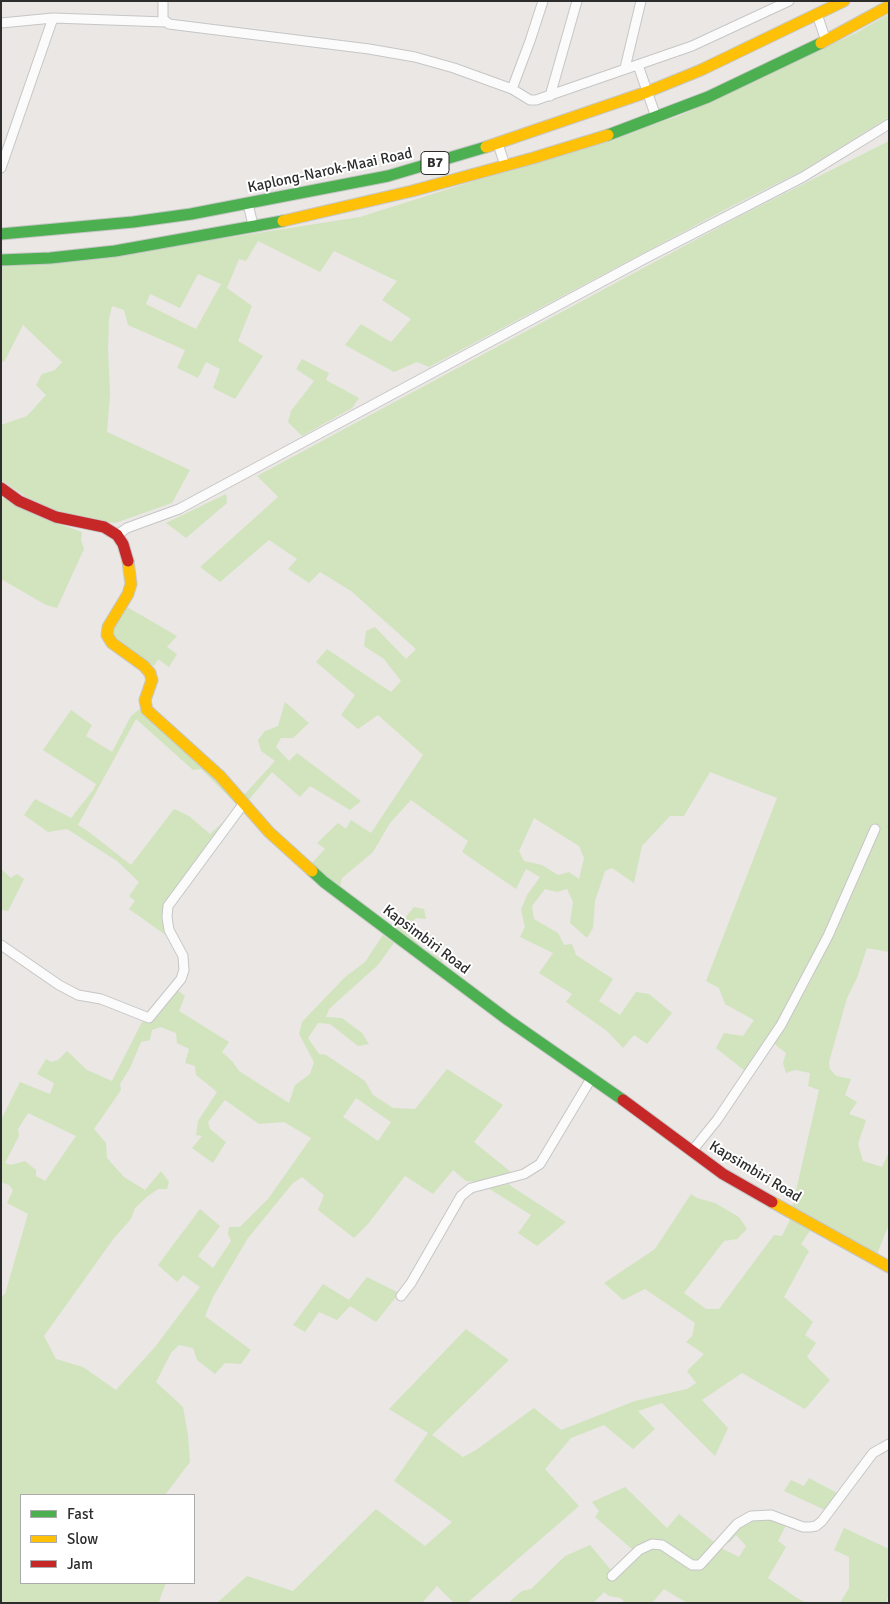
<!DOCTYPE html>
<html>
<head>
<meta charset="utf-8">
<style>
  body { margin:0 }
  #map { position:relative; width:890px; height:1604px; overflow:hidden; background:#eae7e4; font-family:Signika,sans-serif }
  canvas { display:block }
  .frame { position:absolute; inset:0; border:2px solid #2d2d2d; pointer-events:none }
  .legend { position:absolute; left:20px; top:1494px; width:175px; height:90px; box-sizing:border-box; background:#fff; border:1px solid #ababab; margin:0; padding:6px 9px; list-style:none; font-size:15px; color:#2d2d2d }
  .legend li { display:flex; align-items:center; gap:10px; height:25px }
  .legend b { width:25px; border:1px solid #ababab }
</style>
</head>
<body>
<div id="map">
<canvas width="890" height="1604"></canvas>
<div class="frame"></div>
<ul class="legend">
<li><b style="height:6px;background:#4caf50"></b>Fast</li>
<li><b style="height:6px;background:#ffc107"></b>Slow</li>
<li><b style="height:6px;background:#c62828"></b>Jam</li>
</ul>
</div>
<script>
const context = document.querySelector('canvas').getContext('2d');
context.lineJoin = 'round';
function fillPath(path, color) {
  context.fillStyle = color;
  context.fill(path, 'evenodd');
}
function toPath(rows) {
  const path = new Path2D();
  for (const r of rows) {
    path.moveTo(r[0], r[1]);
    for (let i = 2; i < r.length; i += 2) path.lineTo(r[i], r[i + 1]);
  }
  return path;
}
function stroke(path, color, width, dash) {
  context.strokeStyle = color;
  context.lineWidth = width;
  context.lineCap = dash ? 'butt' : 'round';
  context.setLineDash(dash || []);
  context.stroke(path);
}
function write(font, color, halo, rows, align = 'center') {
  context.font = font + ' Signika,sans-serif';
  context.lineWidth = 4;
  context.setLineDash([]);
  context.textBaseline = 'middle';
  context.strokeStyle = halo;
  context.fillStyle = color;
  for (const [text, x, y, turn = 0] of rows) {
    context.save();
    context.translate(x, y);
    context.rotate((+turn || 0) * Math.PI / 180);
    context.textAlign = isNaN(turn) ? turn : align;
    if (halo) context.strokeText(text, 0, 0);
    context.fillText(text, 0, 0);
    context.restore();
  }
}
const green = toPath([
  [889,14,889,117,802,171,730,207,429,367,417,362,394,372,345,345,361,324,391,342,411,319,382,300,397,281,334,251,320,272,258,241,246,261,239,259,227,288,252,306,238,341,263,356,235,399,213,388,220,369,206,362,198,378,177,368,185,350,128,325,124,310,112,306,109,319,108,349,110,394,107,432,190,470,172,503,115,523,90,520,69,515,49,507,25,496,1,480,1,425,27,416,46,395,36,385,42,374,55,370,62,362,23,325,4,362,1,360,1,267,98,258,360,217,679,116,856,33],
  [198,274,221,284,196,329,146,304,150,294,180,308],
  [889,141,889,952,867,948,857,978,847,998,829,1062,830,1069,836,1076,851,1079,845,1095,857,1102,849,1114,866,1120,858,1144,863,1161,882,1167,889,1152,889,1224,877,1254,792,1208,819,1090,808,1086,810,1073,795,1070,786,1073,783,1063,786,1053,773,1043,811,980,879,828,872,825,809,967,767,1040,745,1071,716,1048,724,1033,743,1036,754,1020,725,1004,719,988,706,981,777,798,710,772,684,816,670,816,642,846,634,883,612,868,605,871,595,901,593,928,587,938,570,923,573,902,567,889,557,892,545,889,532,906,534,919,558,933,564,945,572,944,576,955,613,979,599,1001,620,1015,636,992,649,994,672,1013,647,1044,634,1035,623,1048,607,1031,566,1002,572,994,539,973,553,953,520,937,525,927,521,910,527,895,540,877,526,869,516,889,462,852,468,841,411,800,390,823,373,852,342,878,340,886,324,876,312,863,325,849,317,843,338,823,346,829,351,820,371,833,423,755,378,715,358,729,341,715,355,695,316,662,327,649,391,692,401,681,384,659,364,646,366,631,375,627,406,659,416,649,351,591,320,572,309,583,288,569,297,559,269,540,220,582,200,567,278,497,257,476,740,216],
  [534,818,579,846,584,858,579,879,569,872,558,875,542,865,524,861,519,851],
  [302,359,329,373,326,380,359,398,352,408,302,436,288,422,291,411,314,381,296,369],
  [226,494,227,503,186,538,166,523],
  [1,497,39,517,82,532,81,540,84,549,57,608,46,605,1,579],
  [127,607,177,636,167,647,177,654,169,667,158,659,154,666,113,638,112,631],
  [285,702,309,723,293,738,281,738,276,747,289,761,297,753,361,801,350,810,310,786,300,797,272,772,248,801,243,796,275,761,261,751,258,740,265,731,278,726],
  [141,708,239,804,238,806,201,769,193,770,136,719,78,825,89,832,131,865,174,809,189,816,210,834,234,812,163,917,167,936,129,909,135,901,129,896,139,882,117,861,67,829,48,832,24,815,35,799,71,818,93,790,96,784,43,750,71,710,92,725,86,736,112,752,131,716],
  [1,869,11,878,17,874,24,879,8,911,1,910],
  [414,907,424,909,426,919,417,918,407,924,405,931,424,949,442,959,443,967,395,930],
  [383,935,394,943,378,965,329,1009,326,1017,342,1018,362,1033,369,1044,358,1046,330,1024,318,1023,308,1038,319,1054,326,1055,365,1081,373,1095,393,1108,415,1109,447,1069,503,1105,474,1142,512,1173,477,1182,466,1181,453,1170,433,1194,405,1176,368,1224,354,1238,318,1210,324,1195,302,1177,293,1183,248,1238,213,1297,205,1316,251,1350,241,1364,225,1363,215,1374,197,1360,193,1348,179,1345,171,1353,156,1382,183,1407,188,1435,190,1462,165,1495,21,1495,21,1583,166,1583,159,1601,163,1603,1,1603,1,1297,5,1294,28,1214,7,1203,13,1190,9,1185,1,1182,1,1120,20,1082,50,1094,54,1083,37,1074,46,1059,51,1062,58,1060,67,1051,87,1070,112,1081,142,1022,151,1022,177,990,185,996,179,1011,229,1042,222,1052,232,1061,239,1071,289,1103,295,1085,310,1074,314,1062,299,1034,302,1022,344,978,365,962],
  [161,1027,176,1033,177,1043,189,1049,185,1063,195,1066,196,1075,217,1092,198,1121,196,1135,202,1136,192,1148,213,1163,226,1142,210,1129,208,1122,225,1100,259,1124,284,1122,311,1138,268,1199,240,1227,229,1227,228,1234,231,1241,213,1268,198,1256,220,1226,200,1209,158,1265,177,1282,183,1275,200,1287,155,1347,116,1390,83,1367,56,1359,44,1336,114,1238,131,1219,135,1208,148,1196,158,1189,167,1189,169,1182,161,1171,145,1190,124,1177,107,1158,106,1143,94,1129,121,1090,120,1084,130,1068,141,1042,150,1040,152,1030],
  [356,1098,391,1122,378,1141,343,1117],
  [28,1113,76,1136,45,1181,36,1176,36,1170,25,1161,11,1165,5,1163,19,1136,18,1129],
  [508,1184,566,1222,537,1246,518,1233,531,1215,488,1188],
  [691,1194,697,1198,715,1203,739,1217,747,1229,737,1239,724,1241,684,1293,706,1309,719,1309,774,1235,782,1236,791,1218,811,1229,801,1244,809,1251,784,1297,813,1322,805,1335,816,1343,807,1357,830,1380,805,1409,742,1373,702,1400,728,1428,715,1456,662,1403,638,1411,655,1429,633,1449,604,1425,571,1438,545,1469,579,1506,467,1603,454,1603,437,1586,422,1603,217,1603,247,1576,293,1591,376,1509,425,1546,452,1522,394,1481,428,1433,389,1409,466,1329,509,1360,432,1435,463,1457,476,1450,534,1408,561,1430,635,1401,687,1389,696,1383,687,1371,704,1354,686,1342,692,1336,695,1323,645,1289,623,1300,604,1283,655,1249],
  [367,1277,397,1292,396,1297,376,1322,350,1306,337,1320,319,1312,305,1332,293,1325,323,1284,349,1300],
  [809,1478,837,1493,825,1510,784,1491,791,1480,804,1486],
  [625,1487,667,1528,679,1514,714,1542,697,1562,650,1541,644,1543,633,1550,595,1517,599,1511,592,1502],
  [755,1518,765,1518,786,1525,778,1541,786,1547,768,1578,797,1598,807,1603,687,1603,664,1589,652,1603,625,1603,621,1598,609,1596,604,1592,593,1603,508,1603,522,1591,531,1589,565,1556,590,1545,611,1570,608,1576,611,1581,615,1580,618,1575,638,1555,654,1548,662,1549,694,1570,700,1569,721,1548,739,1557,746,1546,736,1535,730,1542,724,1544,736,1529],
  [844,1528,889,1549,889,1594,886,1603,840,1603,849,1588,849,1557,834,1550]
]);
const street = toPath([
  [163,1,163,19,169,24,369,49,415,57,454,68,512,89,530,100,536,100,692,46,789,1],
  [817,14,826,41],
  [1,23,53,18,166,22],
  [638,65,656,117],
  [625,68,641,1],
  [512,89,530,41,543,1],
  [550,96,577,1],
  [498,144,505,165],
  [1,168,53,18],
  [248,204,253,225],
  [117,535,127,528,179,509,646,258,803,177,889,124],
  [1,945,59,985,78,995,101,999,149,1018,181,979,184,970,183,956,169,930,167,917,168,906,244,803],
  [692,1151,717,1120,781,1025,828,936,875,829],
  [401,1296,411,1283,461,1196,471,1188,524,1174,540,1164,592,1077],
  [612,1576,639,1550,652,1544,662,1545,692,1565,700,1565,737,1524,751,1516,771,1515,803,1527,810,1527,816,1526,822,1521,873,1453,889,1444]
]);
const fast = toPath([
  [608,135,708,97,821,43],
  [1,234,133,222,191,214,388,176,486,147],
  [1,260,50,258,115,251,283,221],
  [312,871,324,882,508,1020,623,1100]
]);
const slow = toPath([
  [821,43,889,6],
  [486,147,647,92,701,70,844,1],
  [283,221,412,191,533,158,608,135],
  [128,561,131,584,128,594,108,627,107,635,112,643,144,666,150,673,152,680,145,700,147,710,220,776,269,832,312,871],
  [772,1202,889,1267]
]);
const jam = toPath([
  [1,488,19,501,56,517,104,527,117,535,123,544,128,561],
  [623,1100,723,1174,772,1202]
]);
const shields = [
  [435,163,28]
];
const shieldNames = [
  ["B7",435,163]
];
const streetNames = [
  ["Kaplong-Narok-Maai Road",330,171,-12],
  ["Kapsimbiri Road",426,940,37],
  ["Kapsimbiri Road",755,1172,31]
];
fillPath(green, '#d1e4be');
stroke(street, '#c6c6c6', 11);
stroke(fast, '#c6c6c6', 13);
stroke(slow, '#c6c6c6', 13);
stroke(jam, '#c6c6c6', 13);
stroke(street, '#fcfbfb', 9);
stroke(fast, '#4caf50', 11);
stroke(slow, '#ffc107', 11);
stroke(jam, '#c62828', 11);
for (const [x, y, w] of shields) {
  const box = new Path2D();
  box.roundRect(x - w / 2, y - 11.5, w, 23, 4);
  context.fillStyle = '#fff';
  context.fill(box);
  stroke(box, '#2d2d2d', 1);
}
write('bold 14px', '#2d2d2d', null, shieldNames);
write('15px', '#2d2d2d', '#fff', streetNames);
</script>
</body>
</html>
